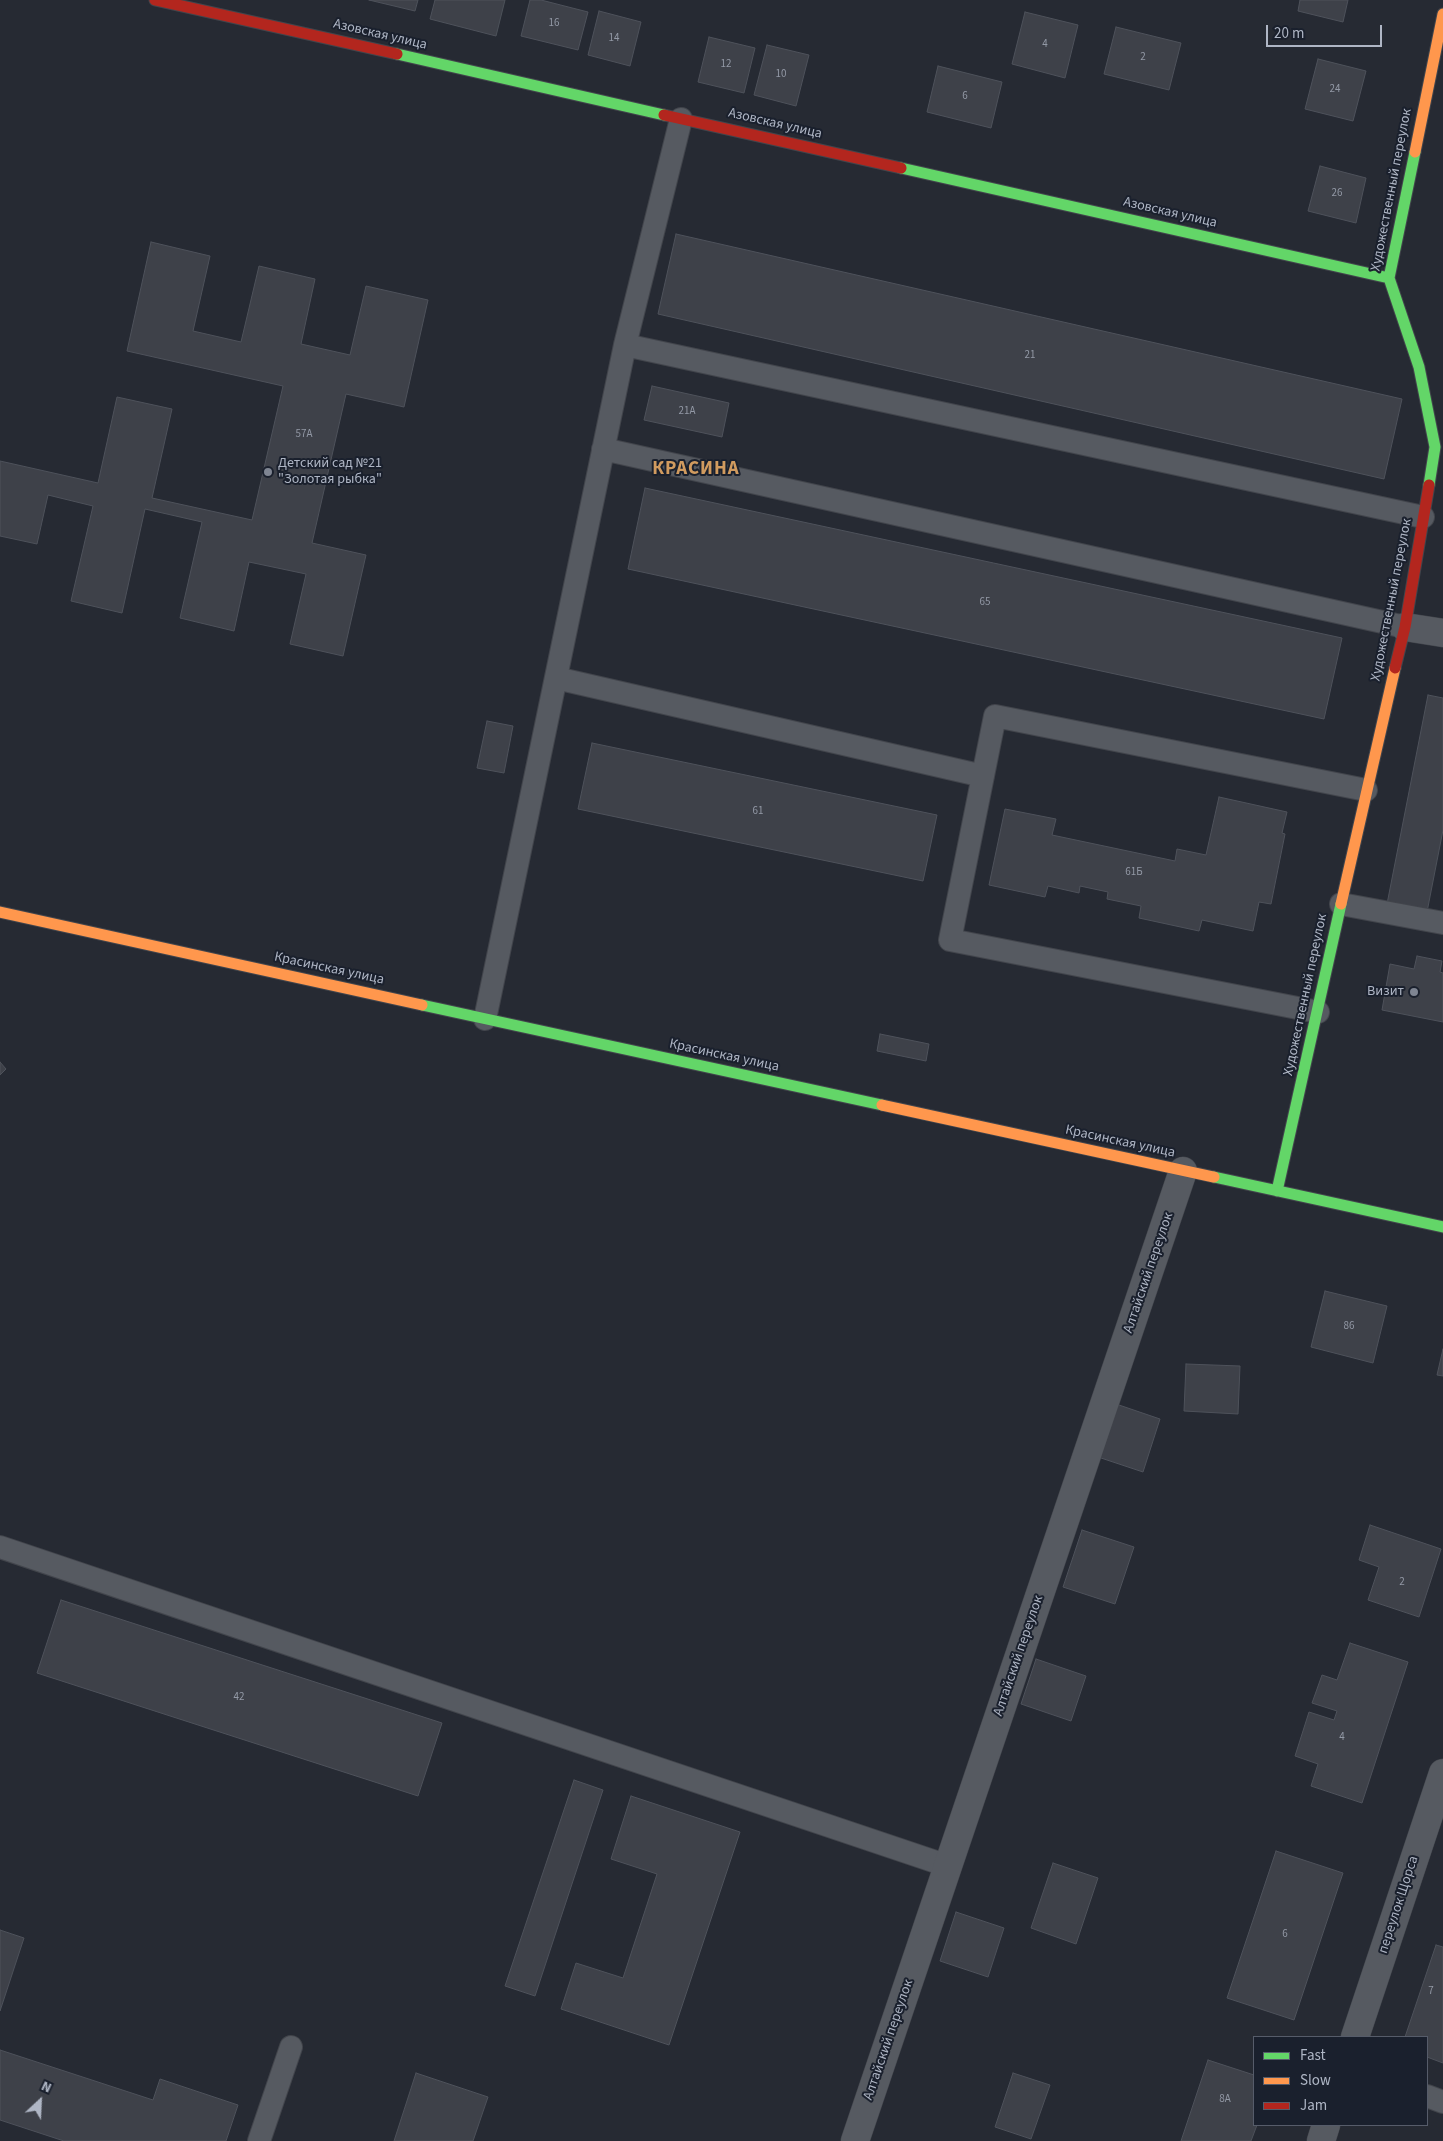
<!DOCTYPE html>
<html>
<head>
<meta charset="utf-8">
<style>
  body { margin:0 }
  #map { position:relative; width:1443px; height:2141px; overflow:hidden; background:#262a33; font-family:"Source Sans 3",sans-serif }
  canvas { display:block }
  .legend { position:absolute; left:1253px; top:2036px; width:175px; height:90px; box-sizing:border-box; background:#1a202d; border:1px solid #565c6a; margin:0; padding:6px 9px; list-style:none; font-size:15px; color:#afb6c5 }
  .legend li { display:flex; align-items:center; gap:10px; height:25px }
  .legend b { width:25px; border:1px solid #565c6a }
  .north { position:absolute; left:15px; top:2076px; width:50px; height:50px; -webkit-text-stroke:4px #1a202d; paint-order:stroke; rotate:25deg; font-size:14px; font-weight:700; line-height:20px; text-align:center; color:#afb6c5 }
  .north::after { content:''; display:block; margin:auto; width:18px; height:22px; background:#afb6c5; clip-path:polygon(50% 0,100% 100%,50% 72%,0 100%) }
  .scale { position:absolute; left:1266px; top:25px; width:116px; height:22px; box-sizing:border-box; border:2px solid #afb6c5; border-top:0; padding-left:6px; font-size:15px; line-height:18px; white-space:nowrap; color:#afb6c5; -webkit-text-stroke:4px #1a202d; paint-order:stroke }
</style>
</head>
<body>
<div id="map">
<canvas width="1443" height="2141"></canvas>
<ul class="legend">
<li><b style="height:6px;background:#63d668"></b>Fast</li>
<li><b style="height:6px;background:#ff974d"></b>Slow</li>
<li><b style="height:6px;background:#b3261e"></b>Jam</li>
</ul>
<div class="north">N</div>
<div class="scale">20 m</div>
</div>
<script>
const context = document.querySelector('canvas').getContext('2d');
context.lineJoin = 'round';
function fillPath(path, color) {
  context.fillStyle = color;
  context.fill(path, 'evenodd');
}
function toPath(rows) {
  const path = new Path2D();
  for (const r of rows) {
    path.moveTo(r[0], r[1]);
    for (let i = 2; i < r.length; i += 2) path.lineTo(r[i], r[i + 1]);
  }
  return path;
}
function stroke(path, color, width, dash) {
  context.strokeStyle = color;
  context.lineWidth = width;
  context.lineCap = dash ? 'butt' : 'round';
  context.setLineDash(dash || []);
  context.stroke(path);
}
function write(font, color, halo, rows, align = 'center') {
  context.font = font + ' "Source Sans 3",sans-serif';
  context.lineWidth = 4;
  context.setLineDash([]);
  context.textBaseline = 'middle';
  context.strokeStyle = halo;
  context.fillStyle = color;
  for (const [text, x, y, turn = 0] of rows) {
    context.save();
    context.translate(x, y);
    context.rotate((+turn || 0) * Math.PI / 180);
    context.textAlign = isNaN(turn) ? turn : align;
    if (halo) context.strokeText(text, 0, 0);
    context.fillText(text, 0, 0);
    context.restore();
  }
}
const building = toPath([
  [369,0,418,0,415,11,369,0],
  [435,0,505,0,496,36,430,19,435,0],
  [530,0,541,0,588,12,578,50,521,36,530,0],
  [1300,0,1348,0,1343,22,1298,11,1300,0],
  [599,11,641,22,630,66,588,55,599,11],
  [1025,12,1078,25,1065,78,1012,64,1025,12],
  [1116,27,1181,43,1169,90,1104,74,1116,27],
  [709,37,755,48,744,93,698,82,709,37],
  [767,45,809,55,796,106,754,95,767,45],
  [1318,59,1366,71,1353,121,1305,109,1318,59],
  [938,66,1002,82,991,128,927,112,938,66],
  [1320,166,1366,178,1356,223,1308,211,1320,166],
  [676,234,1402,399,1384,479,658,314,676,234],
  [151,242,210,256,193,331,241,342,259,266,315,279,301,344,350,355,366,286,428,300,404,407,346,394,312,543,366,555,343,656,290,644,306,574,249,562,234,631,180,618,202,522,145,509,122,613,71,601,93,506,48,495,37,544,0,536,0,461,98,483,117,397,172,409,152,498,252,520,283,386,127,351,151,242],
  [652,386,729,403,722,437,644,420,652,386],
  [645,488,1342,638,1324,719,628,569,645,488],
  [1428,695,1443,698,1443,830,1427,912,1387,904,1428,695],
  [487,721,513,726,504,773,477,768,487,721],
  [592,743,937,815,923,881,578,809,592,743],
  [1219,797,1287,812,1282,833,1285,834,1271,904,1259,902,1253,931,1202,920,1199,931,1139,918,1141,906,1107,899,1108,892,1080,886,1079,893,1048,886,1045,897,989,885,1005,809,1056,819,1052,835,1175,861,1177,849,1206,855,1219,797],
  [1417,956,1442,961,1440,972,1443,973,1443,1022,1382,1010,1390,964,1414,969,1417,956],
  [880,1034,929,1044,926,1061,877,1051,880,1034],
  [0,1062,6,1069,0,1075,0,1062],
  [1325,1291,1387,1306,1373,1363,1311,1347,1325,1291],
  [1443,1349,1443,1376,1437,1375,1443,1349],
  [1186,1364,1240,1366,1238,1414,1184,1411,1186,1364],
  [1116,1404,1160,1419,1143,1472,1098,1457,1116,1404],
  [1370,1525,1441,1549,1419,1617,1368,1600,1379,1567,1359,1560,1370,1525],
  [1082,1530,1134,1547,1115,1604,1063,1587,1082,1530],
  [61,1600,442,1723,418,1796,37,1673,61,1600],
  [1350,1643,1408,1662,1362,1803,1311,1786,1318,1764,1295,1756,1309,1712,1334,1720,1337,1711,1312,1703,1322,1675,1337,1680,1350,1643],
  [1036,1659,1086,1676,1071,1721,1021,1704,1036,1659],
  [574,1780,603,1790,535,1996,505,1986,574,1780],
  [631,1796,740,1832,669,2045,561,2009,576,1963,623,1978,657,1874,611,1859,631,1796],
  [1276,1851,1343,1873,1294,2020,1227,1998,1276,1851],
  [1053,1863,1098,1878,1076,1944,1031,1928,1053,1863],
  [956,1912,1004,1928,988,1977,940,1961,956,1912],
  [0,1930,24,1938,0,2011,0,1930],
  [1436,1945,1443,1947,1443,2063,1427,2057,1427,2037,1405,2037,1436,1945],
  [0,2050,153,2100,160,2079,238,2105,226,2141,64,2141,0,2120,0,2050],
  [1208,2060,1254,2075,1254,2125,1257,2125,1251,2141,1181,2141,1208,2060],
  [416,2073,488,2097,473,2141,394,2141,416,2073],
  [1013,2073,1050,2085,1031,2139,995,2127,1013,2073]
]);
const lane = toPath([
  [625,345,1423,517],
  [603,449,1405,627],
  [556,678,983,776],
  [1341,904,1443,923],
  [1318,1012,950,940,995,716,1366,790],
  [485,1019,625,345,681,119],
  [0,1547,948,1866],
  [1427,2096,1443,2102],
  [259,2141,291,2047]
]);
const street = toPath([
  [1405,627,1443,633],
  [1355,2037,1443,1773],
  [855,2141,1183,1171],
  [1321,2141,1326,2125]
]);
const fast = toPath([
  [397,54,664,115],
  [1415,152,1389,278,1419,367,1435,447,1429,485],
  [901,168,1389,278],
  [422,1005,882,1105],
  [1214,1177,1443,1227],
  [1277,1191,1341,904]
]);
const slow = toPath([
  [1415,152,1443,14],
  [1341,904,1395,668],
  [0,912,422,1005],
  [882,1105,1214,1177]
]);
const jam = toPath([
  [155,0,397,54],
  [664,115,901,168],
  [1395,668,1405,627,1429,485]
]);
const markers = [
  [268,472,5,"#7f8592"],
  [1414,992,5,"#7f8592"]
];
const numberNames = [
  ["16",554,24],
  ["14",614,39],
  ["4",1045,45],
  ["2",1143,58],
  ["12",726,65],
  ["10",781,75],
  ["24",1335,90],
  ["6",965,97],
  ["26",1337,194],
  ["21",1030,356],
  ["21А",687,412],
  ["57А",304,435],
  ["65",985,603],
  ["61",758,812],
  ["61Б",1134,873],
  ["86",1349,1327],
  ["2",1402,1583],
  ["42",239,1698],
  ["4",1342,1738],
  ["6",1285,1935],
  ["7",1431,1992],
  ["8А",1225,2100]
];
const streetNames = [
  ["Азовская улица",380,35,13],
  ["Азовская улица",775,124,13],
  ["Художественный переулок",1392,190,-79],
  ["Азовская улица",1170,213,13],
  ["Художественный переулок",1392,600,-79],
  ["Красинская улица",329,969,12],
  ["Художественный переулок",1306,995,-78],
  ["Красинская улица",724,1056,12],
  ["Красинская улица",1120,1142,12],
  ["Алтайский переулок",1149,1273,-71],
  ["Алтайский переулок",1019,1656,-71],
  ["переулок Щорса",1399,1905,-72],
  ["Алтайский переулок",889,2040,-71]
];
const poiNames = [
  ["Детский сад №21",278,464],
  ["\"Золотая рыбка\"",278,480],
  ["Визит",1404,992,"right"]
];
const districtNames = [
  ["КРАСИНА",696,470]
];
fillPath(building, '#3e4149');
stroke(building, '#4e525b', 1);
stroke(lane, '#42454c', 24);
stroke(street, '#42454c', 29);
stroke(fast, '#42454c', 13);
stroke(slow, '#42454c', 13);
stroke(jam, '#42454c', 13);
stroke(lane, '#565a61', 22);
stroke(street, '#565a61', 28);
stroke(fast, '#63d668', 11);
stroke(slow, '#ff974d', 11);
stroke(jam, '#b3261e', 11);
for (const [x, y, r, color] of markers) {
  const dot = new Path2D();
  dot.arc(x, y, r, 0, 2 * Math.PI);
  context.fillStyle = color;
  context.fill(dot);
  stroke(dot, '#1a202d', 2);
}
write('11px', '#9399a6', null, numberNames);
write('14px', '#afb6c5', '#1a202d', streetNames);
write('14px', '#afb6c5', '#1a202d', poiNames, 'left');
context.letterSpacing = '1px';
write('bold 19px', '#d19b5f', '#1a202d', districtNames);
context.letterSpacing = '0px';
</script>
</body>
</html>
